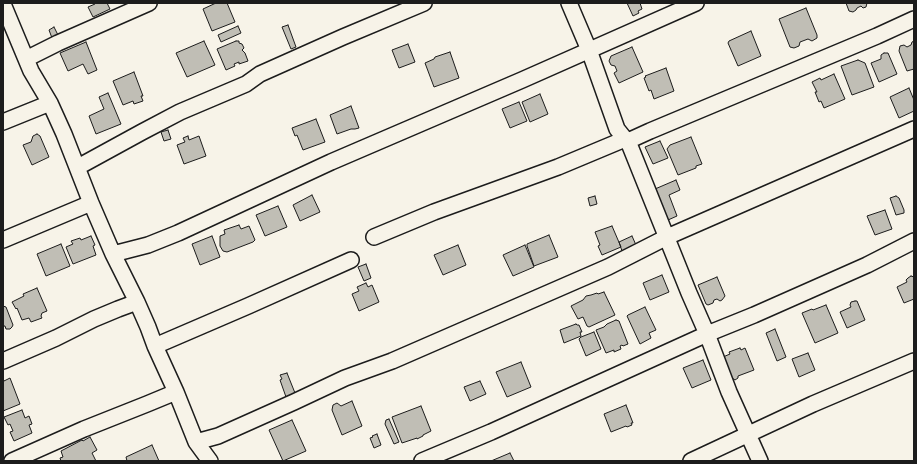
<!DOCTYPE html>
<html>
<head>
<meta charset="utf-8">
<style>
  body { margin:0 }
  #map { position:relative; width:917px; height:464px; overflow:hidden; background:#f7f3e8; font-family:Pangolin,sans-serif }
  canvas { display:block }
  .frame { position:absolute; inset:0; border:4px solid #1c1c1c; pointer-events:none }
</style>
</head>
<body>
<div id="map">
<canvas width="917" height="464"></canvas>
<div class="frame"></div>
</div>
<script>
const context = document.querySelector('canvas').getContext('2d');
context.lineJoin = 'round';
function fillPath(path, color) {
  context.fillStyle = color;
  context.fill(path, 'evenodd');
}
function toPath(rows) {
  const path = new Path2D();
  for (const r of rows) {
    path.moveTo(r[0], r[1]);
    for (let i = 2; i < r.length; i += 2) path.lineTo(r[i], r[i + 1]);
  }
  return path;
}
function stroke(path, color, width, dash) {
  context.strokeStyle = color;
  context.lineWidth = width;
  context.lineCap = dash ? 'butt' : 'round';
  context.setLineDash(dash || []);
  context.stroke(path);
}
const building = toPath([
  [94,3,107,3,110,9,93,17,88,7,95,4,94,3],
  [216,3,227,3,235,22,212,31,203,9,216,3],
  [627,3,640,3,642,9,638,11,639,13,633,16,627,3],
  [846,3,867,3,866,7,863,8,861,6,857,8,856,10,853,12,849,11,846,3],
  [806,8,817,35,817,38,812,41,808,39,800,42,799,46,794,48,790,47,779,19,806,8],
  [288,25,296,47,291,49,282,27,288,25],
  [238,26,241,33,221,42,218,35,238,26],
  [54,27,59,37,52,38,49,30,54,27],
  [751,31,761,56,738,66,728,43,729,41,751,31],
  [204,41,215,65,187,77,176,53,204,41],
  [236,41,239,41,239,43,242,44,244,48,242,50,245,53,248,61,239,64,239,62,234,64,235,66,226,70,217,49,236,41],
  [914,41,914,69,907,71,899,51,900,46,904,45,907,47,911,45,912,42,914,41],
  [86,42,97,70,88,74,83,64,68,71,60,53,86,42],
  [408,44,415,62,399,68,392,50,408,44],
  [632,47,643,72,619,83,614,73,617,71,615,66,611,65,609,61,611,56,632,47],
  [450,52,459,78,434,87,425,63,434,59,435,57,450,52],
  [884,53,888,53,897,74,879,82,871,63,881,59,881,55,884,53],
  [858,60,865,63,874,87,852,95,841,66,858,60],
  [666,68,674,91,654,99,651,90,649,91,644,78,646,77,645,76,666,68],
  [134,72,143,96,141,96,143,101,134,104,133,101,123,105,113,81,134,72],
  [834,74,845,99,824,108,821,101,819,102,815,92,817,92,812,82,820,78,821,80,834,74],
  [909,88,914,100,914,111,899,118,890,97,909,88],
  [108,93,121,124,96,134,89,116,104,109,99,97,108,93],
  [540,94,548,114,530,122,522,102,540,94],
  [519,102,527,121,510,128,502,109,519,102],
  [351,106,359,128,355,129,351,129,337,134,330,115,351,106],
  [316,119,325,142,303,150,297,135,295,136,292,128,316,119],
  [168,130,171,139,164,141,161,132,168,130],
  [37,134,40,136,49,157,32,165,23,145,31,142,33,136,37,134],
  [188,136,189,140,199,136,206,156,184,164,177,145,185,142,183,138,188,136],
  [691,137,702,164,696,166,696,168,678,175,667,149,670,145,691,137],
  [660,141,668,158,653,164,645,147,660,141],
  [676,180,680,190,669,195,677,216,668,220,655,189,676,180],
  [312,195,320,212,300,221,293,205,312,195],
  [595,196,597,204,590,206,588,198,595,196],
  [896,196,899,198,904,210,904,213,896,215,890,198,896,196],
  [278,206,287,227,265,236,256,215,278,206],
  [885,210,892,229,875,235,867,216,885,210],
  [239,225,241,229,249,226,255,240,253,242,227,252,223,251,220,246,220,236,225,234,224,230,239,225],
  [612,226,621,247,602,255,598,246,600,245,595,232,612,226],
  [549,235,558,257,534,266,527,246,527,244,549,235],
  [91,236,95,245,93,246,96,255,73,264,66,247,73,244,71,241,80,238,81,240,91,236],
  [212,236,220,257,200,265,192,244,212,236],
  [632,236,636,245,622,251,619,242,632,236],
  [61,244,70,266,46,276,37,254,61,244],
  [458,245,466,265,443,275,434,255,458,245],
  [525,245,534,267,513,276,503,255,525,245],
  [366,264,371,278,364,281,358,267,366,264],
  [662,275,669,292,650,300,643,283,662,275],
  [911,276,914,277,914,299,904,303,897,287,907,282,906,280,908,278,911,276],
  [717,277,725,296,722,300,720,301,717,299,714,300,713,303,708,305,706,304,698,285,717,277],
  [366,283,368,287,372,285,379,302,359,311,352,294,359,291,357,287,366,283],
  [37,288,47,311,42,313,41,316,42,318,31,322,29,318,22,320,17,308,16,309,12,302,24,296,23,294,37,288],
  [604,292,615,315,589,327,587,326,583,317,578,319,571,306,583,300,586,296,591,295,597,293,598,294,604,292],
  [855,301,857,301,865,320,847,328,840,312,851,307,850,305,851,302,855,301],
  [826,305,838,333,815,343,802,313,812,309,813,310,826,305],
  [3,306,6,307,13,325,12,327,10,329,6,329,5,326,3,326,3,306],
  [645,307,656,330,649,333,651,338,640,344,627,316,628,315,645,307],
  [616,320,619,321,628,344,623,346,622,345,620,346,621,349,614,352,614,350,606,353,596,330,604,327,607,324,616,320],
  [576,324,577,325,579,325,582,332,580,332,581,336,564,343,560,330,576,324],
  [775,329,786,357,777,361,766,333,775,329],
  [594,332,601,349,586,356,579,339,581,337,594,332],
  [740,348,741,350,745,348,754,370,738,376,738,378,735,380,732,378,723,357,730,354,729,352,740,348],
  [808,353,815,370,799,377,792,359,808,353],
  [703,360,711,380,692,388,683,368,703,360],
  [521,362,531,387,507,397,496,372,521,362],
  [287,373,295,393,286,397,280,380,282,379,280,375,287,373],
  [3,378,4,381,10,378,20,404,3,411,3,378],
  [480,381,486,394,470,401,464,387,480,381],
  [352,401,362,426,342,435,332,410,333,405,337,403,341,406,352,401],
  [626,405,633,423,631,423,632,425,627,427,626,426,611,432,604,414,626,405],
  [421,406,431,431,423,435,423,436,417,439,417,438,402,443,392,417,421,406],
  [22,410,25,418,29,416,32,424,29,425,32,433,14,441,10,432,13,431,10,424,8,425,4,417,22,410],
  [389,419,399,442,394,444,385,424,386,420,389,419],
  [292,420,306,451,283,461,269,430,292,420],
  [377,434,381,445,374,448,370,438,373,437,372,436,377,434],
  [90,437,97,450,92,453,96,461,61,461,60,458,63,457,61,451,82,440,83,441,90,437],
  [152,445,159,461,127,461,126,457,152,445],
  [510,453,514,461,491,461,510,453]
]);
const minor = toPath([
  [569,3,589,50,617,129,625,139,628,141,689,293,707,334,729,392,760,461],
  [3,4,31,71,50,103,64,134,91,203,113,254,137,302,148,327,155,346,176,392,196,442,210,461],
  [26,59,58,43,149,3],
  [3,122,50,103],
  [628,141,650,131,877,36,914,19],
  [78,167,142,132,180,112,246,84,260,74,343,37,424,3],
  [374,237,434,212,558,167,625,139],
  [3,240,91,203],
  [113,254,148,245,178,233,331,162,522,80,696,3],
  [155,346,248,306,351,260],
  [3,361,56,338,94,319,118,309,137,302],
  [196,442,218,436,294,402,345,378,392,361,608,267,667,237,914,129],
  [12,461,84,429,147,404,176,392],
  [422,461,491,432,707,334,754,315,867,265,914,241],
  [691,461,813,404,914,361]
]);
fillPath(building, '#c0beb5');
stroke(building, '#1c1c1c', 1);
stroke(minor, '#1c1c1c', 18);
stroke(minor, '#f7f3e8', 15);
</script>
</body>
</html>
